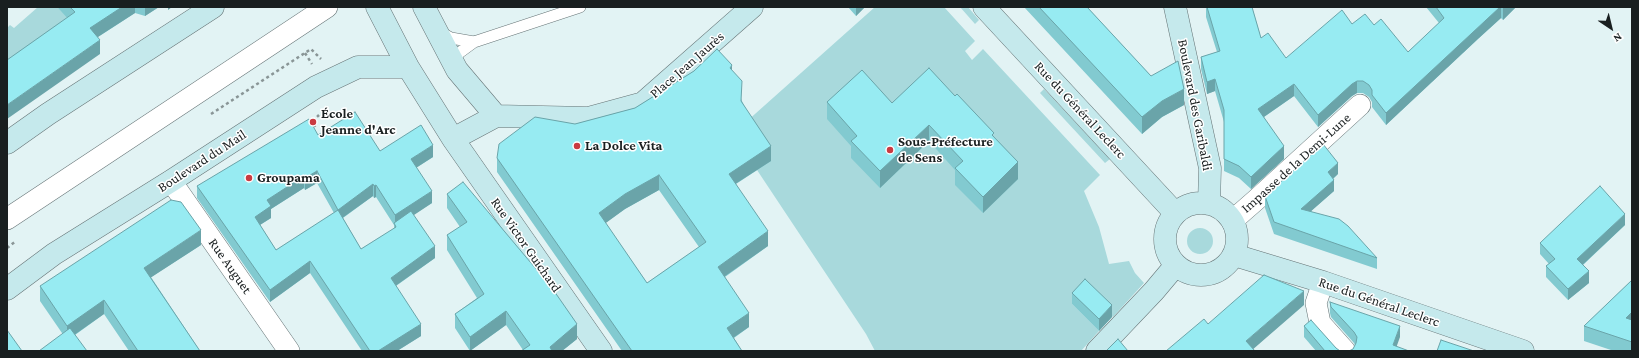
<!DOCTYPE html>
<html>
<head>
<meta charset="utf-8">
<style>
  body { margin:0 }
  #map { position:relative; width:1639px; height:358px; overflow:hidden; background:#e2f3f4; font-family:"Crimson Pro",serif }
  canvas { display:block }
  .frame { position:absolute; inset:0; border:8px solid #191f20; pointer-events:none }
  .north { position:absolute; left:1591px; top:8px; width:40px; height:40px; -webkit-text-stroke:3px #fff; paint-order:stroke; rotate:145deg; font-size:11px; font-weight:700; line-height:16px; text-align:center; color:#191f20 }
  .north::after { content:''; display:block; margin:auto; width:14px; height:18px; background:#191f20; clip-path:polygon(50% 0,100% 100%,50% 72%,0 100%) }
</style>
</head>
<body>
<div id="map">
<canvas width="1639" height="358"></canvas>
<div class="frame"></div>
<div class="north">N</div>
</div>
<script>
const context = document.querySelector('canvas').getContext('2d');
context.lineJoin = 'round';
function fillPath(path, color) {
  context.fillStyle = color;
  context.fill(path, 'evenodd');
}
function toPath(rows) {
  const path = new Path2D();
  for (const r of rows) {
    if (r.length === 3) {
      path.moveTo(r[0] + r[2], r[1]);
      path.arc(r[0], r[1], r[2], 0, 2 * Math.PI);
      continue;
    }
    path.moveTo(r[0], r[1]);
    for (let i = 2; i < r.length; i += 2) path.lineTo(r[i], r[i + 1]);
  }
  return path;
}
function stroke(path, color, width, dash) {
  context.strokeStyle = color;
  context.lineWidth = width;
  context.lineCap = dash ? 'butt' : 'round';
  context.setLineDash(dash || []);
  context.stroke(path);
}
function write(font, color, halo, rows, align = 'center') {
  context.font = font + ' "Crimson Pro",serif';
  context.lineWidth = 3;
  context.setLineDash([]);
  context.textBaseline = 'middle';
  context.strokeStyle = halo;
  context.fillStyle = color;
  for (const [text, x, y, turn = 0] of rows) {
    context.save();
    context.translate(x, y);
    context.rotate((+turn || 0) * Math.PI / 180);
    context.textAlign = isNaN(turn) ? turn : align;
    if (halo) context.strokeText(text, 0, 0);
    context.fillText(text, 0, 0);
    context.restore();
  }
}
const green = toPath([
  [38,7,57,7,75,26,14,70,7,60,7,28,10,25,14,28],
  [875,7,944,7,975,41,965,51,972,60,983,49,1100,175,1084,191,1099,227,1109,264,1129,261,1135,273,1144,283,1113,317,1085,291,1072,304,1099,331,1081,351,875,351,866,334,757,170,746,122],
  [960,7,968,7,979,20,975,24],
  [1044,89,1110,159,1105,163,1040,93],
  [1200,241,13]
]);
const path = toPath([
  [305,53,312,64],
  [211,114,311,49,321,59],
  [315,127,313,121,319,115],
  [7,248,16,241]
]);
const lane = toPath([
  [440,32,451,38,474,42],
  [457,66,457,56,459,53,474,42,580,7]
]);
const street = toPath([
  [171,181,289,351],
  [7,219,327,7],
  [1232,221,1256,200,1360,105],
  [1323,282,1316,303,1320,323,1345,351]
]);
const secondary = toPath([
  [377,7,408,67,453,139,496,116,588,118,643,103,752,7],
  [424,7,457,70,496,116],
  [984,7,1175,213],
  [1175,7,1210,168,1209,204],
  [453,139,601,351],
  [7,143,48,114,213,7],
  [1201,239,36],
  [1234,255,1323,282,1523,351],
  [7,289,54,254,171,181,316,87,358,67,408,67],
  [1097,351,1154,291,1175,266]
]);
const wall = toPath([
  [57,7,159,7,145,16,135,13,98,37,100,54],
  [848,7,865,7,856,16],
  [1024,7,1087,7,1151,76,1184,105,1162,117,1142,134],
  [1206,7,1252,7,1261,38,1286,58,1352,24,1374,25,1408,52,1439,23,1426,7,1516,7,1503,20,1501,18,1479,38,1386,125,1372,107,1372,102,1369,97,1363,93,1357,93,1352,96,1318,127,1294,96,1264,117,1284,159,1251,189,1239,178,1224,171,1224,122,1215,91,1207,94,1201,69,1201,57,1217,52,1206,17],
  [694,71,732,71,742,101,771,161,736,184,768,246,725,277,749,327,734,338,742,351,622,351,497,172,497,158,575,124,635,108],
  [659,190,699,247,647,283,605,223,625,209],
  [827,102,892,103,1018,179,983,213,955,185,955,170,929,141,880,188,851,158,851,146,827,119],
  [318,135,380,151,433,157,416,168,432,203,413,215,435,258,396,286,421,336,397,351,362,351,310,273,270,302,197,198,197,186],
  [317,183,334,213,276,250,260,225,271,218,271,209,304,188,305,190],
  [373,196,374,198,376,197,394,225,394,229,361,249,343,218],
  [1338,174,1333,179,1334,191,1311,211,1377,258,1377,269,1274,234,1265,208,1265,196],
  [447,194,577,339,562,351,521,351,523,350,506,325,470,351,455,328,455,314,477,298,447,250,447,235,460,227,447,208],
  [1625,225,1583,265,1589,283,1568,300,1546,277,1546,266,1549,264,1540,254,1540,243],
  [201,245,151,277,200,351,129,351,104,314,75,335,62,333,40,301,40,286],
  [1632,280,1632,351,1614,351,1584,341,1584,326],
  [1072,293,1112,317,1099,331,1072,304],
  [1330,302,1400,337,1353,349,1355,345,1354,343,1331,317,1330,313],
  [1304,326,1336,348,1340,351,1316,351,1304,337]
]);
const shadedWall = toPath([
  [122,7,135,7,135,13,90,42,90,28],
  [145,7,159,7,145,16],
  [168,7,172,7,168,10],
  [856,7,865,7,856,16],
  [1500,7,1501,7,1501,18,1479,38,1386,125,1386,113],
  [1504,7,1516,7,1503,20,1503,8],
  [100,40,100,54,7,119,7,105],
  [732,65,732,80,730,68],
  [1215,79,1215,91,1207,94,1207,82],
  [1357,81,1357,93,1352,96,1318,127,1318,115,1352,84],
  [1294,84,1294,96,1258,121,1258,109],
  [1184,89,1184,105,1162,117,1142,134,1142,117,1162,101],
  [929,125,929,141,880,188,880,171],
  [433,145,433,157,411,171,411,159],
  [771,146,771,161,729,188,729,174],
  [1284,146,1284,159,1251,189,1251,177],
  [1018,162,1018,179,983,213,983,197],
  [1338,163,1338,174,1328,183,1328,172],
  [317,171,317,183,305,190,305,178],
  [659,175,659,190,625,209,599,228,599,213,625,194],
  [304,176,304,188,271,209,271,218,255,228,255,217,267,200],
  [1334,180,1334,191,1301,220,1301,209],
  [373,184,373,196,338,221,338,210],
  [376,185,376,197,374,198,374,186],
  [432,191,432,203,396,227,395,226,395,215],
  [1625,214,1625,225,1577,270,1577,259],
  [201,230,201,245,144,282,144,268],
  [768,231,768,246,718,281,718,267],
  [435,246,435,258,391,289,391,278],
  [310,261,310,273,270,302,270,290],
  [1589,271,1589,283,1568,300,1568,289],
  [1304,291,1304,305,1251,351,1246,341],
  [104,300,104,314,67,340,67,326],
  [1112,305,1112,317,1099,331,1099,319],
  [506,311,506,325,470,351,470,337],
  [1632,312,1632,327,1626,318],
  [749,313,749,327,727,342,727,328],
  [421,324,421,336,397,351,378,351],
  [577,324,577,339,562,351,550,351,550,347],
  [1400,326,1400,337,1395,351,1393,345]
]);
const building = toPath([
  [70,7,122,7,90,28,100,40,7,105,7,60,75,12,70,7],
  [1039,7,1087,7,1151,76,1178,61,1184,89,1162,101,1142,117,1039,7],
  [1207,7,1252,7,1261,38,1268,33,1286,58,1342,10,1352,24,1365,14,1374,25,1381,19,1408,52,1444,18,1436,7,1500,7,1386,113,1372,95,1372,90,1369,85,1363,81,1357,81,1352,84,1318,115,1294,84,1258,109,1284,146,1251,177,1239,166,1224,159,1224,110,1215,79,1207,82,1201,57,1220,51,1207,7],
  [717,49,732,65,730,68,742,81,741,101,771,146,729,174,768,231,718,267,749,313,727,328,742,351,632,351,497,158,499,144,535,117,575,124,635,108,694,71,717,49],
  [659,175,706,242,647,283,599,213,625,194,659,175],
  [929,68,955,96,957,94,994,133,992,135,1018,162,983,197,955,168,963,161,929,125,880,171,851,141,857,136,827,102,862,70,892,103,929,68],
  [355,112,380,151,421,125,433,145,411,159,432,191,395,215,376,185,374,186,373,184,338,210,361,249,396,227,394,223,411,211,435,246,391,278,421,324,378,351,370,351,310,261,270,290,197,186,309,119,318,135,355,112],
  [317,171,338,210,276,250,255,217,271,206,267,200,304,176,305,178,317,171],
  [1323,144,1338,163,1328,172,1334,180,1301,209,1339,219,1348,226,1377,258,1274,222,1265,196,1323,144],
  [463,182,552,288,577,324,550,347,552,351,521,351,530,345,506,311,470,337,455,314,484,294,447,235,467,222,447,194,463,182],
  [1600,186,1625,214,1577,259,1589,271,1568,289,1546,266,1555,259,1540,243,1600,186],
  [171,200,181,202,201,230,144,268,200,351,138,351,104,300,67,326,40,286,171,200],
  [1264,275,1304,291,1246,341,1255,351,1166,351,1204,319,1208,324,1264,275],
  [1085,279,1112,305,1099,319,1072,293,1085,279],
  [1632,280,1632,312,1626,318,1632,320,1632,342,1584,326,1632,280],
  [1330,302,1400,326,1393,345,1409,351,1349,351,1353,349,1356,343,1357,337,1354,332,1331,307,1330,302],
  [1311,320,1336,348,1340,351,1325,351,1304,326,1311,320],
  [70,328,87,351,39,351,70,328],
  [7,330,22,351,7,351,7,330],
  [1118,339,1128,351,1106,351,1118,339],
  [1441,340,1474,351,1437,351,1441,340]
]);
const markers = [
  [313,122,4,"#c93a41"],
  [577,146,4,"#c93a41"],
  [890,150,4,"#c93a41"],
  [249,178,4,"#c93a41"]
];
const streetNames = [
  ["Place Jean Jaurès",687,65,-41],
  ["Boulevard des Garibaldi",1195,105,79],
  ["Rue du Général Leclerc",1080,110,47],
  ["Boulevard du Mail",202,161,-33],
  ["Impasse de la Demi-Lune",1296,163,-42],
  ["Rue Victor Guichard",526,245,55],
  ["Rue Auguet",230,266,55],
  ["Rue du Général Leclerc",1379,302,19]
];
const poiNames = [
  ["École",321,114],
  ["Jeanne d'Arc",321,130],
  ["Sous-Préfecture",898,142],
  ["de Sens",898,158],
  ["La Dolce Vita",585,146],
  ["Groupama",257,178]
];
fillPath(green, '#a8d9dc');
stroke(lane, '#667476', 12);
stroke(street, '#667476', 22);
stroke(secondary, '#667476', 23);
stroke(path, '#899596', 2.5, [3, 3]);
stroke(lane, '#fff', 11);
stroke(street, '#fff', 21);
stroke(secondary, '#c5e9ec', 22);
fillPath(wall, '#82cad0');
fillPath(shadedWall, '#6aa4a9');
fillPath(building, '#97ebf2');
stroke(building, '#6aa4a9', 1);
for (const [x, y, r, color] of markers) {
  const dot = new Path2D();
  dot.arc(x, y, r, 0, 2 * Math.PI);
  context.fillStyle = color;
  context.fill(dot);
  stroke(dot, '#fff', 1.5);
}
write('14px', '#191f20', '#fff', streetNames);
write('bold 14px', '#191f20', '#fff', poiNames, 'left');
</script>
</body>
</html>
